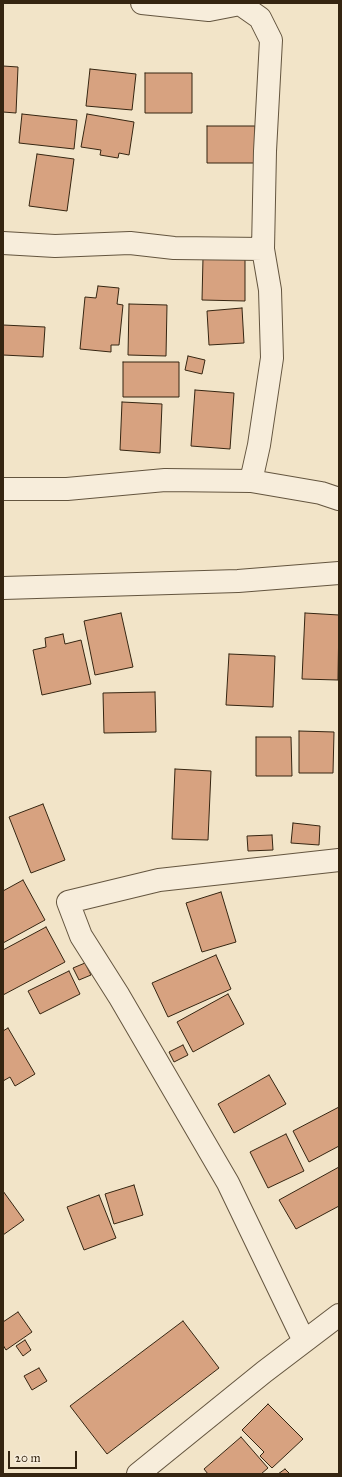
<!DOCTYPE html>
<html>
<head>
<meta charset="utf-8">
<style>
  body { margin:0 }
  #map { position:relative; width:342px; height:1477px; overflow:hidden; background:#f2e4c8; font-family:"IM FELL Great Primer",serif }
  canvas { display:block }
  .frame { position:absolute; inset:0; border:4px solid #352511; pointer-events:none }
  .scale { position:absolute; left:8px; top:1451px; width:69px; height:18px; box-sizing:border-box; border:2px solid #352511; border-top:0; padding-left:5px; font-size:12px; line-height:14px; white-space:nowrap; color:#352511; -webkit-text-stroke:3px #f7eddb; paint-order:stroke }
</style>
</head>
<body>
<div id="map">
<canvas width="342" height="1477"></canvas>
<div class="frame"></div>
<div class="scale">20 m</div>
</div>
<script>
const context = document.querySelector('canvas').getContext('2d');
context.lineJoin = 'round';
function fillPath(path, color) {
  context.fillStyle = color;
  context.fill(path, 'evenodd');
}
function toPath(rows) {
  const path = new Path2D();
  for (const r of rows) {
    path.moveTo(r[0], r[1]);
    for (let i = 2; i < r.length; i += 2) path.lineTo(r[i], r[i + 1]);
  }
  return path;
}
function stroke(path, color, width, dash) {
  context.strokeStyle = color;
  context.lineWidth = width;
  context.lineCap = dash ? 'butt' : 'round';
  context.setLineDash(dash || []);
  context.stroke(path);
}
const building = toPath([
  [3,66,18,67,16,113,3,112,3,66],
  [90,69,136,74,132,110,86,106,90,69],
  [145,73,192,73,192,113,145,113,145,73],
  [22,114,77,120,74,149,19,143,22,114],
  [87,114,134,122,129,155,119,153,118,158,100,155,101,150,81,147,87,114],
  [207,126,255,126,255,163,207,163,207,126],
  [37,154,74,159,67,211,29,206,37,154],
  [203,258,245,259,245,301,202,300,203,258],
  [98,286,119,288,117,304,123,305,119,345,111,345,111,352,80,349,85,297,96,298,98,286],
  [129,304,167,305,166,356,128,355,129,304],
  [242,308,244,343,209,345,207,311,242,308],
  [3,325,45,327,43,357,3,355,3,325],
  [188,356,205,360,202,374,185,370,188,356],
  [123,362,179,362,179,397,123,397,123,362],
  [195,390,234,393,230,449,191,446,195,390],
  [122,402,162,404,160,453,120,450,122,402],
  [121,613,133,667,95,675,84,621,121,613],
  [305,613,339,615,338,680,302,679,305,613],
  [63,634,65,644,81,640,91,684,42,695,33,650,46,647,45,638,63,634],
  [229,654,275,656,273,707,226,705,229,654],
  [155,692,156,732,104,733,103,693,155,692],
  [299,731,334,732,333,773,299,773,299,731],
  [256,737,291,737,292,776,256,776,256,737],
  [175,769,211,771,208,840,172,839,175,769],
  [43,804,65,860,31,873,9,817,43,804],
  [293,823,320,826,319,845,291,843,293,823],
  [272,835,273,850,248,851,247,836,272,835],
  [23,880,45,920,3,943,3,891,23,880],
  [221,892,236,942,202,952,186,903,221,892],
  [46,927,65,962,3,995,3,950,46,927],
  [216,955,231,989,168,1017,152,983,216,955],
  [85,963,91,975,79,980,73,968,85,963],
  [69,971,80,994,40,1014,28,991,69,971],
  [228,994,244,1024,193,1052,177,1022,228,994],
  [8,1028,35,1074,15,1086,10,1077,3,1081,3,1031,8,1028],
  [183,1045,188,1055,174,1062,169,1052,183,1045],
  [269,1075,286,1104,234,1133,218,1104,269,1075],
  [339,1107,339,1146,309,1162,293,1131,339,1107],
  [286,1134,304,1171,268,1188,250,1152,286,1134],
  [339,1167,339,1206,296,1229,279,1200,339,1167],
  [134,1185,143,1215,114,1224,105,1194,134,1185],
  [3,1191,24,1220,3,1235,3,1191],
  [99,1195,116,1238,84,1250,67,1207,99,1195],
  [18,1312,32,1332,6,1350,3,1345,3,1322,18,1312],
  [183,1321,219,1368,107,1454,70,1406,183,1321],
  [25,1340,31,1350,23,1356,16,1346,25,1340],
  [39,1368,47,1381,32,1390,24,1376,39,1368],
  [268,1404,303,1439,272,1468,260,1456,264,1452,242,1430,268,1404],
  [241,1437,268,1468,261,1474,208,1474,204,1469,241,1437],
  [285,1469,290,1474,278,1474,285,1469]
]);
const minor = toPath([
  [142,3,209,10,240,4,260,18,271,40,265,151,263,249,270,290,272,358,259,445,251,481],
  [3,243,55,246,130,243,174,248,263,249],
  [3,489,67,489,165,480,251,481,321,493,339,499],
  [3,588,238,581,339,573],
  [304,1341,228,1183,119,996,81,936,68,902,159,880,339,860],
  [138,1474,264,1372,339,1315]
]);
fillPath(building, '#d7a280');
stroke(building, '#352511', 1);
stroke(minor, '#64553f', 24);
stroke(minor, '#f7eddb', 22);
</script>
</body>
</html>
